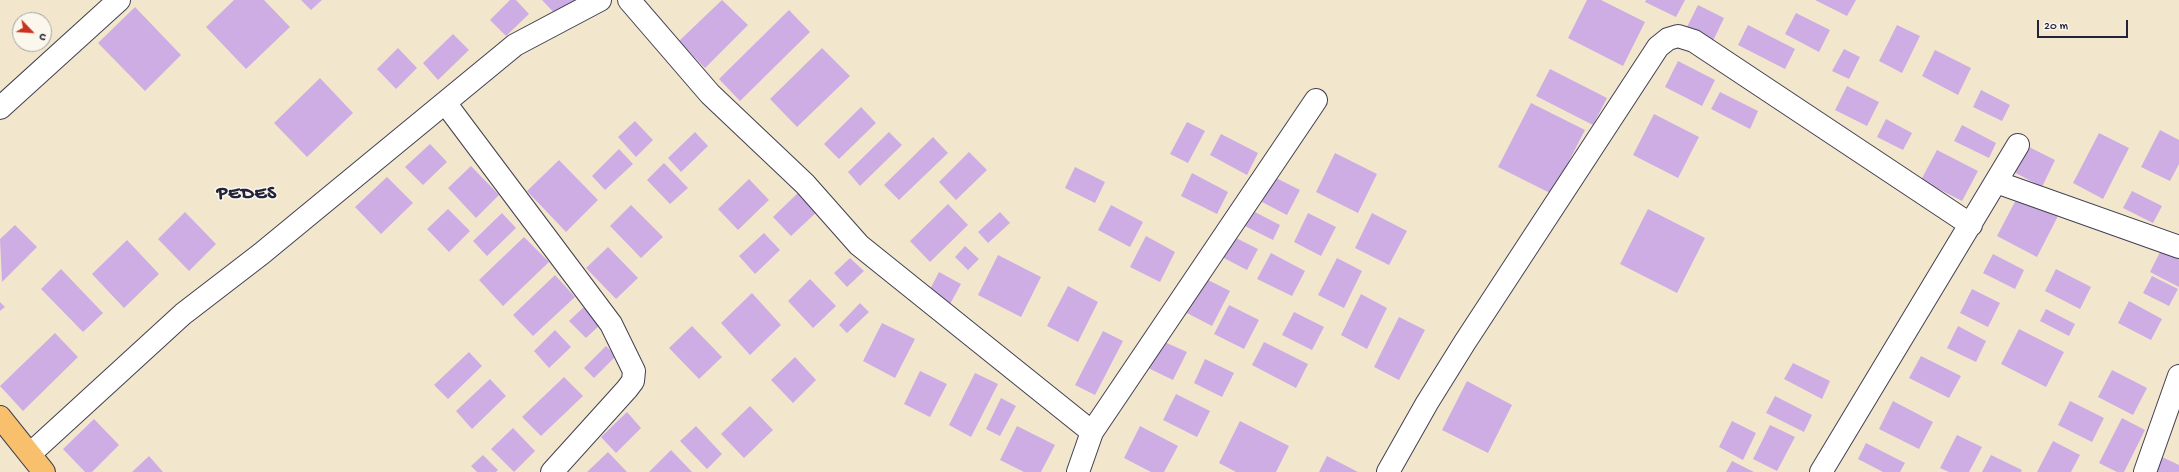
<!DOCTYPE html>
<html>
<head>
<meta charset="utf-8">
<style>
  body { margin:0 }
  #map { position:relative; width:2179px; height:472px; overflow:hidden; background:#f2e7cd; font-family:"Gochi Hand",sans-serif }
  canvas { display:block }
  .north { position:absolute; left:12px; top:12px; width:40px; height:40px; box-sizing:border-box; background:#fbf7ec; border:1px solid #a4a2a5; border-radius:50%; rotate:115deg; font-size:11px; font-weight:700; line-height:16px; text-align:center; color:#22223b }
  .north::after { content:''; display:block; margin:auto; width:14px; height:18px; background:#c8321e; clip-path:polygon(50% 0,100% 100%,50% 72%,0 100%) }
  .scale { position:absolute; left:2037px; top:20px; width:91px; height:18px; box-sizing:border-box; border:2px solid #22223b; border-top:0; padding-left:5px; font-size:12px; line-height:14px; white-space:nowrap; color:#22223b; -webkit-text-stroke:3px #fbf7ec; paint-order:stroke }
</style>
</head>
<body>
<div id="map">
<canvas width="2179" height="472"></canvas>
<div class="north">U</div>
<div class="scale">20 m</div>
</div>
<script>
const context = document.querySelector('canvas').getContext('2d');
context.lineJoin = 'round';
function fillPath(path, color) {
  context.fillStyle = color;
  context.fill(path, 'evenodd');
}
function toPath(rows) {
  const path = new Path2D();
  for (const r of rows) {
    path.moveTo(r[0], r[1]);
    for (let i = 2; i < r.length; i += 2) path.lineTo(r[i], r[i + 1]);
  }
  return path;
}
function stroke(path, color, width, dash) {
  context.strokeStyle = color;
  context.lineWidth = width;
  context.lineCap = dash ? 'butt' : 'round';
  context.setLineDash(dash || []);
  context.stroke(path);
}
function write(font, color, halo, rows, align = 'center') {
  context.font = font + ' "Gochi Hand",sans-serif';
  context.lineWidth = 3;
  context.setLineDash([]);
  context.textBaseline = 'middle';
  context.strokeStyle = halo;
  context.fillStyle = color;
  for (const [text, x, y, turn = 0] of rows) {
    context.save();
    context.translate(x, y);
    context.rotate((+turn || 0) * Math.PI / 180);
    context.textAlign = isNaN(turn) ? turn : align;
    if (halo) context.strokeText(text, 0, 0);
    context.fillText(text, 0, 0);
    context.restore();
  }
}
const building = toPath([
  [234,0,264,0,290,27,246,69,206,27],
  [301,0,322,0,311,10],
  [510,0,516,0,529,14,506,36,490,20],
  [542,0,578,0,559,18],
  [722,0,748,25,705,68,679,41],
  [1587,0,1601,0,1645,22,1623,66,1568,38],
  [1646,0,1685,0,1676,17,1645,2],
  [1815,0,1856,0,1847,16],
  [1698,5,1724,18,1712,43,1686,29],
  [135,7,181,55,145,91,98,43],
  [789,10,810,32,740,101,719,79],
  [1796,13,1830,30,1819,52,1785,34],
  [1748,25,1795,49,1785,69,1738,45],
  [1897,25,1920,36,1902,73,1879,61],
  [453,34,469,50,438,80,423,63],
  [398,48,417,68,396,89,377,69],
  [822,48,850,76,797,127,770,99],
  [1844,49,1860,57,1849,79,1832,71],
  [1935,50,1971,68,1958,95,1922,76],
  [1678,61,1715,80,1702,106,1665,87],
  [1550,69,1607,98,1593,125,1536,96],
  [320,78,353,113,307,157,274,123],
  [1847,86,1879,102,1867,126,1835,110],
  [1981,90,2010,105,2002,121,1973,107],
  [1720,92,1758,111,1750,129,1711,109],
  [1531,103,1585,130,1552,194,1498,167],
  [861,107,876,123,839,159,824,144],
  [1654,114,1699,137,1678,178,1633,155],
  [1886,119,1912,133,1903,150,1877,137],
  [635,121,653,140,636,157,618,137],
  [1187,122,1205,131,1188,163,1170,154],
  [1962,125,1996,143,1989,158,1954,141],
  [2160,130,2179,140,2179,164,2170,181,2141,167],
  [695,132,708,146,681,172,668,158],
  [889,132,902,145,860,186,848,172],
  [2099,133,2129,148,2103,199,2073,183],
  [1221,134,1258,153,1247,175,1210,155],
  [933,137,948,153,899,200,884,185],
  [430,144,447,162,423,185,405,167],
  [2025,145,2055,160,2042,187,2012,171],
  [619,149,633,164,605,190,592,176],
  [1937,150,1978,171,1962,201,1921,180],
  [969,152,987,170,956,200,939,182],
  [1335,153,1377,174,1358,213,1316,192],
  [559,160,598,200,566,232,527,191],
  [664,163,688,188,670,204,647,180],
  [471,166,499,195,476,218,448,188],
  [1075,167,1105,182,1095,203,1065,188],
  [1192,173,1228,192,1217,214,1181,196],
  [387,177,413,203,381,234,355,207],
  [1274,177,1300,190,1287,215,1262,202],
  [749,179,769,200,738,230,718,209],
  [800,191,819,210,791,236,773,217],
  [2132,191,2162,206,2153,223,2123,208],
  [2018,196,2058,216,2037,257,1997,236],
  [948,204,968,225,930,262,910,241],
  [631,205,663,237,641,258,610,226],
  [1111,205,1143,222,1130,247,1098,230],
  [448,209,470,231,449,252,427,229],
  [1648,209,1705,238,1677,293,1620,264],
  [1251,210,1280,225,1273,240,1243,225],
  [185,212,216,244,189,271,158,239],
  [1000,212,1010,223,988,243,978,232],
  [502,213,516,228,487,256,473,241],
  [1308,213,1336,227,1321,256,1294,242],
  [1372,213,1407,231,1389,265,1355,248],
  [15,225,37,247,2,282,0,239],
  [764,233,780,250,755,274,739,256],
  [1230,235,1258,249,1247,270,1220,256],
  [1146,236,1175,252,1160,282,1130,267],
  [524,237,549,262,503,306,479,280],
  [127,240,159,274,124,308,92,274],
  [965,246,979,259,968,270,955,257],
  [608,247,638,278,616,299,586,268],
  [2162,248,2179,257,2179,287,2150,272],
  [1271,253,1305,271,1292,296,1257,279],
  [1993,254,2024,270,2015,289,1983,273],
  [998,255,1041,277,1021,317,978,295],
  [850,258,864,271,847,287,834,273],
  [1337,258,1362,271,1344,308,1318,295],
  [61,269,103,313,83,332,41,289],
  [2056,269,2091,287,2080,309,2045,291],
  [939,272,961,284,949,306,927,295],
  [555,275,575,297,533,336,513,315],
  [1200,276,1230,291,1212,326,1183,311],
  [2152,276,2178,289,2169,306,2143,293],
  [810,279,836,306,813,328,788,301],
  [1068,286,1098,302,1078,342,1047,326],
  [1972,289,2000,303,1988,327,1960,313],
  [752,293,781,325,750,355,721,323],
  [1361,294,1387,308,1367,349,1341,335],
  [2129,301,2162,319,2151,340,2118,323],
  [0,302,5,307,0,311],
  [860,303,869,312,847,333,839,325],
  [586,305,603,322,586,338,569,321],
  [1229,305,1259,320,1244,349,1214,334],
  [2046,309,2075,324,2069,336,2040,321],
  [1294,312,1324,327,1312,350,1282,335],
  [1399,317,1425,330,1399,380,1374,367],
  [882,323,915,339,895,378,863,361],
  [692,326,722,357,699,379,669,348],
  [1958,326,1986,341,1976,362,1947,348],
  [2019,329,2064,352,2046,387,2001,364],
  [555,330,571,347,549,368,534,351],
  [1103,331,1123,341,1095,395,1075,385],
  [55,333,78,357,23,411,0,386],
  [1160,340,1187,352,1173,380,1146,367],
  [1264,342,1308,364,1296,388,1252,365],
  [606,346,616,356,594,378,584,368],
  [469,352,482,366,448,399,434,385],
  [1921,356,1961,376,1949,398,1909,378],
  [795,357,816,380,793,403,771,380],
  [1205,359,1234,373,1222,397,1194,383],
  [1793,363,1830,381,1822,399,1784,379],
  [2112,370,2147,388,2133,415,2098,397],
  [920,371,947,384,930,417,904,404],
  [975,373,998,384,971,437,949,425],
  [564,377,583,396,541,436,522,417],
  [490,379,506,396,472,429,456,411],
  [1467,381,1512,405,1488,453,1442,430],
  [1176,394,1210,411,1197,437,1163,420],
  [1775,396,1812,415,1804,432,1766,413],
  [1001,398,1016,406,1000,436,986,429],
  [1893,401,1933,422,1919,449,1879,429],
  [2070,401,2104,418,2092,442,2058,425],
  [750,406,773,430,744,458,721,434],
  [627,412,641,428,616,453,601,437],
  [2122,418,2145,430,2124,472,2117,472,2099,463],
  [94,419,119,445,92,472,85,472,63,449],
  [1240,421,1289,446,1276,472,1236,472,1219,463],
  [1732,421,1756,433,1743,460,1719,447],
  [1770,425,1795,437,1777,471,1753,459],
  [696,426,722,454,707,469,680,441],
  [1017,426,1055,445,1041,472,1024,472,1000,460],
  [1140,426,1178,446,1164,472,1151,472,1124,458],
  [513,428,535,451,514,472,491,449],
  [1957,435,1982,447,1969,472,1949,472,1940,468],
  [2053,441,2080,455,2071,472,2037,472],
  [1866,443,1905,463,1900,472,1883,472,1858,459],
  [671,450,692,472,649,472],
  [608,452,627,472,587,472],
  [483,455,498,470,496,472,477,472,471,466],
  [1991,455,2022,470,2021,472,1982,472],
  [149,456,163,472,132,472],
  [1327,456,1358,472,1319,472],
  [2160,456,2179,465,2179,472,2156,472],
  [1732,461,1754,472,1726,472]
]);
const minor = toPath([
  [629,0,710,94,805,184,859,245,1092,432,1078,472],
  [446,104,611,324,634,371,633,381,627,389,552,472],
  [0,108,119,0],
  [1996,182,2179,247],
  [1092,432,1316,100],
  [30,454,183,314,261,254,515,45,600,0],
  [1388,472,1427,403,1465,342,1658,47,1668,39,1678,36,1694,41,1971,225],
  [1821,472,2018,145],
  [2145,472,2179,376]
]);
const major = toPath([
  [0,417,44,472]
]);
const districtNames = [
  ["PEDES",247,195]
];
fillPath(building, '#ceade5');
stroke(minor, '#414051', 24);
stroke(major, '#414051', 24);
stroke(minor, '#fff', 22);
stroke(major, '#f8bf6c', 22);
context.letterSpacing = '1px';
write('bold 19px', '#22223b', '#fbf7ec', districtNames);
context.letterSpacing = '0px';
</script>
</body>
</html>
